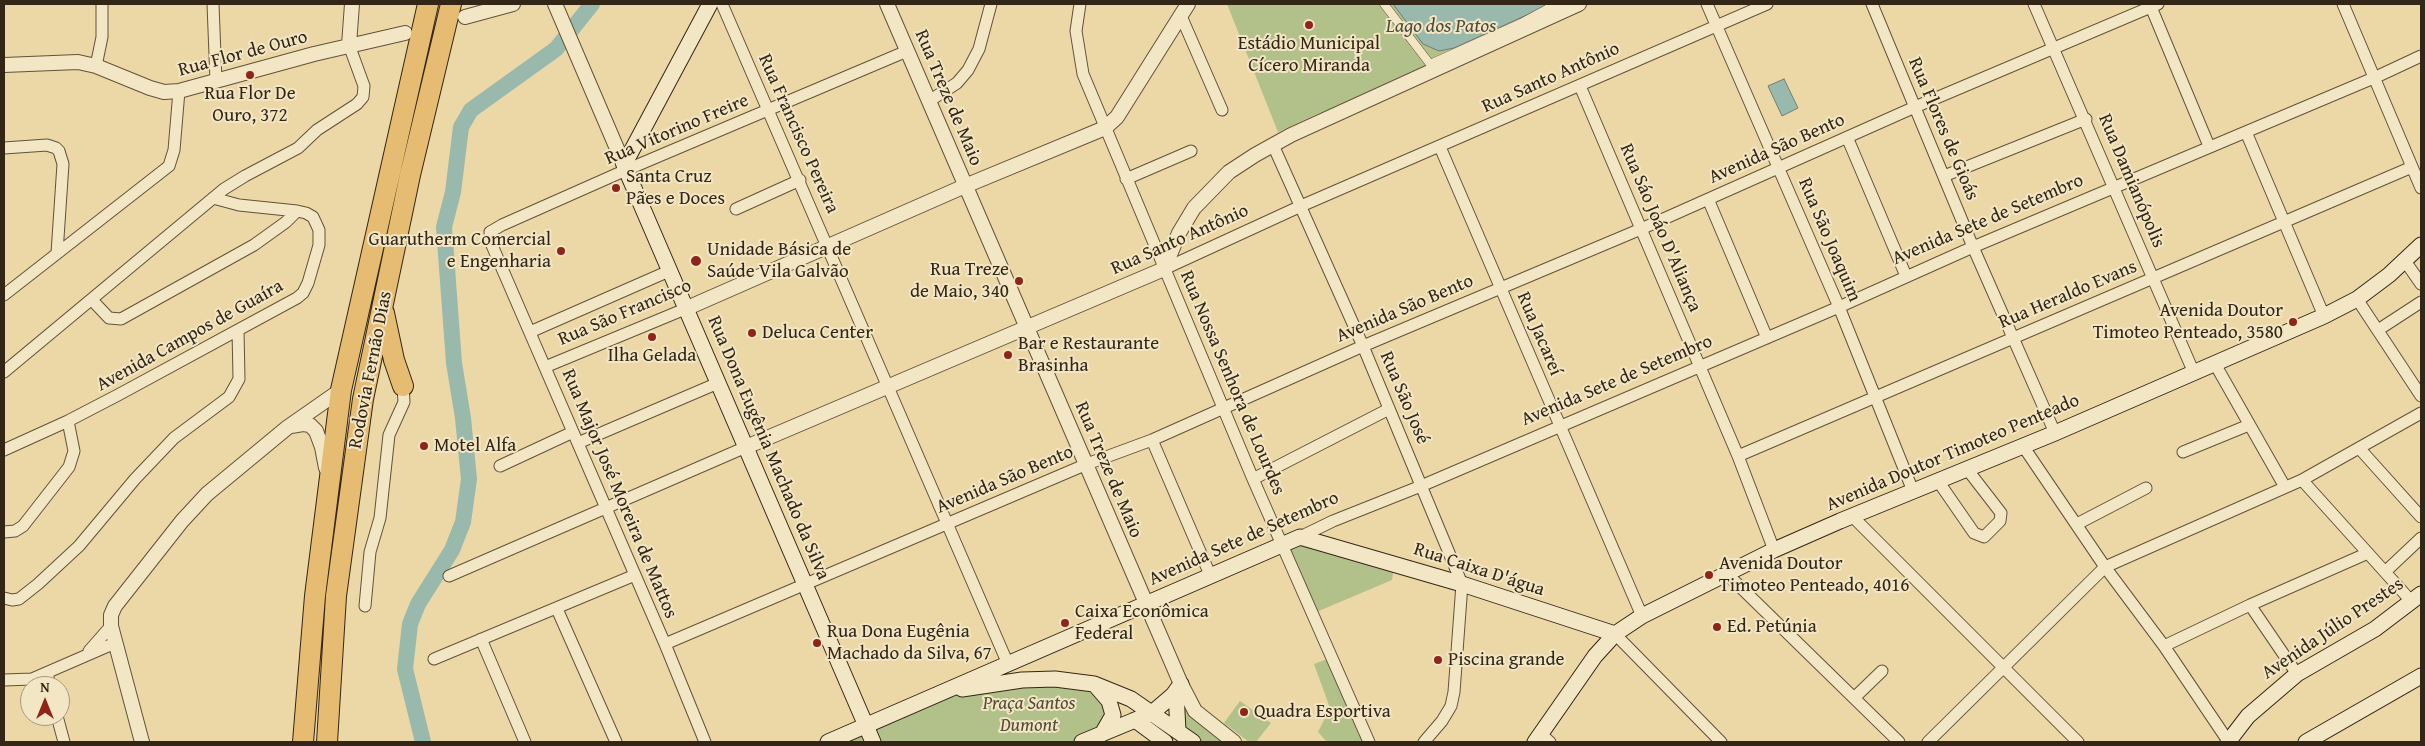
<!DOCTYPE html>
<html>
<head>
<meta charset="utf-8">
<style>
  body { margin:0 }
  #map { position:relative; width:2425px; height:746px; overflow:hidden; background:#ebd8a6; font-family:"Gentium Book Plus",serif }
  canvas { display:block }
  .frame { position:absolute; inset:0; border:5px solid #342616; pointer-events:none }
  .north { position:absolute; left:20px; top:676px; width:50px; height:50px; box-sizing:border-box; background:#f2e6c5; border:1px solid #a6997f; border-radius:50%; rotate:0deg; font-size:14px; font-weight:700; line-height:20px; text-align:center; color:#342616 }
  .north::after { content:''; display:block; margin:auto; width:18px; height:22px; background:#8f2418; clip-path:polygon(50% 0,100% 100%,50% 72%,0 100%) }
</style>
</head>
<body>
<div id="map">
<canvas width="2425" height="746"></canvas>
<div class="frame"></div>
<div class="north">N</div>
</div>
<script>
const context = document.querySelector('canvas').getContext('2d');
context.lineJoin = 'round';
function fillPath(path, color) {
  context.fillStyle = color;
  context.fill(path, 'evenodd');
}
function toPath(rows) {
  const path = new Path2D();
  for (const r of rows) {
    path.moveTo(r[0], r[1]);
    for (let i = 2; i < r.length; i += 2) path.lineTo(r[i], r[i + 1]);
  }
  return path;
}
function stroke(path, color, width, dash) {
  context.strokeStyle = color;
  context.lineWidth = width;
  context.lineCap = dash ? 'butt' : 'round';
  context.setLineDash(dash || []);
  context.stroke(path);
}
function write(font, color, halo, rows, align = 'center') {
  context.font = font + ' "Gentium Book Plus",serif';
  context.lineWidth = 4;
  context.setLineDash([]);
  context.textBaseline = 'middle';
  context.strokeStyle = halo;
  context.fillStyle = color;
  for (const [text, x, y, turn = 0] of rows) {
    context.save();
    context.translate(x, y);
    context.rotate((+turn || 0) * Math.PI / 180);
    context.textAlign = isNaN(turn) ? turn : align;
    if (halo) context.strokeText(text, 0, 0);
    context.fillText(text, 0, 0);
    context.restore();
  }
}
const green = toPath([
  [1227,4,1563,4,1430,64,1356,100,1317,114,1278,132],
  [1304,541,1394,567,1392,580,1314,613,1286,550],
  [1330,658,1367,742,1327,742,1318,732,1330,708,1314,664],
  [1029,686,1079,687,1097,695,1109,709,1100,728,1073,742,838,742,954,695],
  [1240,701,1271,723,1256,742,1249,742,1224,723],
  [1179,703,1230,742,1195,742,1179,731]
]);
const water = toPath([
  [1393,4,1551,4,1454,48,1439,51,1423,44,1393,4],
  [1784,79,1798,108,1782,116,1768,86,1784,79]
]);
const river = toPath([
  [423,742,405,669,410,624,418,604,452,550,463,522,469,479,463,418,454,363,444,227,453,192,461,127,471,110,556,49,592,4]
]);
const pedestrian = toPath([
  [1384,4,1430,64,1521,23,1556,4]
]);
const minor = toPath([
  [213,4,216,81],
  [722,4,1008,664],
  [1080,4,1076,31,1083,74,1253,479,1369,742],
  [1707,4,1839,307,1913,491],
  [1872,4,1973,247,2055,433],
  [2034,4,2194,373],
  [2343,4,2421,188],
  [2151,7,2209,146],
  [1181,16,1222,110],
  [96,66,102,37,102,4],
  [1580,86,1738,456,1774,550],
  [929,101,957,83,968,70,979,49,991,4],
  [2246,132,2324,316],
  [1847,137,1906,276],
  [1273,145,1363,346,1462,584,1454,692,1451,706,1442,721,1424,742],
  [1440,147,1642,616],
  [4,148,47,145,56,148,59,151,63,164,57,253],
  [1944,176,2086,119],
  [1126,179,1191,151],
  [1708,199,1767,338],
  [736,209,800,180],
  [2405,261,2421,284],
  [1164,269,1301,206,1767,4],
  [4,295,169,166,174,150,179,91],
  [2357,299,2421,396],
  [92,300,109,318,121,319,254,245,286,222,297,211],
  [2378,330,2421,302],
  [530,332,669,271],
  [2215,364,2285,487],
  [545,367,685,309],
  [4,372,224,189,245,176,298,148,317,130,357,104,363,97,364,86,349,45],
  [1152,440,1211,577],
  [578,443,718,383],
  [2023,446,2105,567,2164,646,2228,741],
  [2359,448,2421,517],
  [4,450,68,421,118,395,297,298,303,293,308,283,319,245,319,230,313,217,306,213,297,211,239,205,213,198],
  [2183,452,2249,425],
  [1738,456,2412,167],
  [500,466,573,432],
  [1253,479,1389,409],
  [2302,480,2412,602],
  [1938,481,1974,533,1984,537,2000,521,2001,513,1967,469],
  [1852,516,2078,742],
  [2077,524,2146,488],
  [4,532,15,531,23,526,69,467,74,451,68,421],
  [1300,537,1333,521,1421,486,1839,307,1973,247,2376,77,2421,56],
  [2385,572,2421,538],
  [1727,574,1899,742],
  [449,576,746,447],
  [4,598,12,600,19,599,38,584,79,546,135,479,174,438,229,397,239,379,238,330],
  [2250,605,2297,674],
  [365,606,370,552,380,518,389,435,404,402,403,386],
  [557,609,616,742],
  [1615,634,1721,742],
  [481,639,525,742],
  [665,644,1087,464,1152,440,1363,346,1641,229,1915,107,2158,4],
  [2164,646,2250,605,2368,553],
  [89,651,111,626],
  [434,659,635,575],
  [47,673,50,686],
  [4,680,32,679,115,643],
  [1854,698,1882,671],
  [57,716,64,742],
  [1541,734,1550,742],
  [705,742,665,644,491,243,490,232,502,225,626,170,907,51],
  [1928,742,2105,567,2302,480,2421,413]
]);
const tertiary = toPath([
  [555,4,624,165],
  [887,4,1181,684,1195,711,1234,742],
  [465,17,513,4],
  [349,45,352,4],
  [4,65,78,62,96,66,150,88,164,92,179,91,314,54,405,33],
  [685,309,965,186,1105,128,1117,117,1188,4],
  [291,426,303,424,310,425,316,431,322,447,326,468],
  [746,447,1164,269,1179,233,1194,208,1229,172,1255,155,1291,135,1579,4],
  [142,742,111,626,111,615,115,606,182,521,207,494,288,427,341,390]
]);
const secondary = toPath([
  [710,4,624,165,873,742],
  [1096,686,1109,701,1113,715,1102,734],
  [962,689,1022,680,1055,679,1094,684,1131,699,1193,742],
  [1176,692,1178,731],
  [1135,720,1165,742],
  [828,742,1300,537,1462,584,1615,634],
  [1082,742,1152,713,1173,695,1181,684],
  [1535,742,1595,656,1615,634,1642,616,1774,550,1840,521,2055,433,2324,316,2357,299,2389,275,2421,245],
  [2228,742,2248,716,2297,674,2375,629,2421,594],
  [2306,742,2421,676]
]);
const motorway = toPath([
  [384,313,394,360,403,386],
  [303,742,315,596,341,390,428,4],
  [327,742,336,596,363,399,410,175,451,4]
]);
const markers = [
  [1309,25,5,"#8f2418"],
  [250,75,5,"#8f2418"],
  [616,188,5,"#8f2418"],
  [561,251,5,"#8f2418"],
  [696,261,6,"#8f2418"],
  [1019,281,5,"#8f2418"],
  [2293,322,5,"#8f2418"],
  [752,333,5,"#8f2418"],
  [652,337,5,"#8f2418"],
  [1008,355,5,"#8f2418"],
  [424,446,5,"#8f2418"],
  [1709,575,5,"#8f2418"],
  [1065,623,5,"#8f2418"],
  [1717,627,5,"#8f2418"],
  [817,643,5,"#8f2418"],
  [1438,660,5,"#8f2418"],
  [1244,712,5,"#8f2418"]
];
const poiNames = [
  ["Estádio Municipal",1309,44,"center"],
  ["Cícero Miranda",1309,66,"center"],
  ["Rua Flor De",250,94,"center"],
  ["Ouro, 372",250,116,"center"],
  ["Santa Cruz",626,177],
  ["Pães e Doces",626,199],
  ["Guarutherm Comercial",551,240,"right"],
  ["e Engenharia",551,262,"right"],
  ["Unidade Básica de",707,250],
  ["Saúde Vila Galvão",707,272],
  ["Rua Treze",1009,270,"right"],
  ["de Maio, 340",1009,292,"right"],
  ["Avenida Doutor",2283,311,"right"],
  ["Timoteo Penteado, 3580",2283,333,"right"],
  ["Deluca Center",762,333],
  ["Bar e Restaurante",1018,344],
  ["Brasinha",1018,366],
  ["Ilha Gelada",652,356,"center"],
  ["Motel Alfa",434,446],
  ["Avenida Doutor",1719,564],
  ["Timoteo Penteado, 4016",1719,586],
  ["Caixa Econômica",1075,612],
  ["Federal",1075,634],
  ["Ed. Petúnia",1727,627],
  ["Rua Dona Eugênia",827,632],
  ["Machado da Silva, 67",827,654],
  ["Piscina grande",1448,660],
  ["Quadra Esportiva",1254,712]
];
const streetNames = [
  ["Rua Flor de Ouro",243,54,-15],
  ["Rua Santo Antônio",1551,78,-24],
  ["Rua Treze de Maio",948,98,67],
  ["Rua Flores de Gioás",1943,129,67],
  ["Rua Vitorino Freire",677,130,-23],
  ["Rua Francisco Pereira",798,134,66],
  ["Avenida São Bento",1777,149,-24],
  ["Rua Damianópolis",2131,181,67],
  ["Avenida Sete de Setembro",1988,220,-23],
  ["Rua Sáo Joáo D'Aliança",1660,228,67],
  ["Rua Santo Antônio",1180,240,-24],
  ["Rua São Joaquim",1829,240,67],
  ["Rua Heraldo Evans",2068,295,-23],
  ["Avenida São Bento",1405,309,-23],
  ["Rua São Francisco",625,313,-23],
  ["Rua Jacareí",1539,334,67],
  ["Avenida Campos de Guaíra",190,336,-29],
  ["Rodovia Fernão Dias",371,370,-79],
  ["Avenida Sete de Setembro",1617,381,-23],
  ["Rua Nossa Senhora de Lourdes",1232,383,67],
  ["Rua São José",1404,398,67],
  ["Rua Dona Eugênia Machado da Silva",768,448,67],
  ["Avenida Doutor Timoteo Penteado",1953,453,-23],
  ["Rua Treze de Maio",1108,470,67],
  ["Avenida São Bento",1005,480,-23],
  ["Rua Major José Moreira de Mattos",619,494,67],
  ["Avenida Sete de Setembro",1244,539,-24],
  ["Rua Caixa D'água",1479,570,18],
  ["Avenida Júlio Prestes",2333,629,-34]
];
const parkNames = [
  ["Praça Santos",1029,704],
  ["Dumont",1029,726]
];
const waterNames = [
  ["Lago dos Patos",1441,27]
];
fillPath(green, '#b2c08a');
fillPath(water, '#99b9ac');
stroke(water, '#717e70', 1);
stroke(river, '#99b9ac', 16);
stroke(pedestrian, '#62523a', 9);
stroke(minor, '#62523a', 13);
stroke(tertiary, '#62523a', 16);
stroke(secondary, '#342616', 17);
stroke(motorway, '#342616', 22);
stroke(pedestrian, '#f2e6c5', 8);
stroke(minor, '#f2e6c5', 11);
stroke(tertiary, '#f2e6c5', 14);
stroke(secondary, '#f2e6c5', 15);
stroke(motorway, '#e6bc73', 20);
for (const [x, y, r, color] of markers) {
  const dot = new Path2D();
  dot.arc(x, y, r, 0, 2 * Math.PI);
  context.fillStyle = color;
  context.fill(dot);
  stroke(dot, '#f2e6c5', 2);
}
write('19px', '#342616', '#f2e6c5', poiNames, 'left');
write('19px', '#342616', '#f2e6c5', streetNames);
write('italic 19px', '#544c33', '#f2e6c5', parkNames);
write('italic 20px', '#4d4b3c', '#f2e6c5', waterNames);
</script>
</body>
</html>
